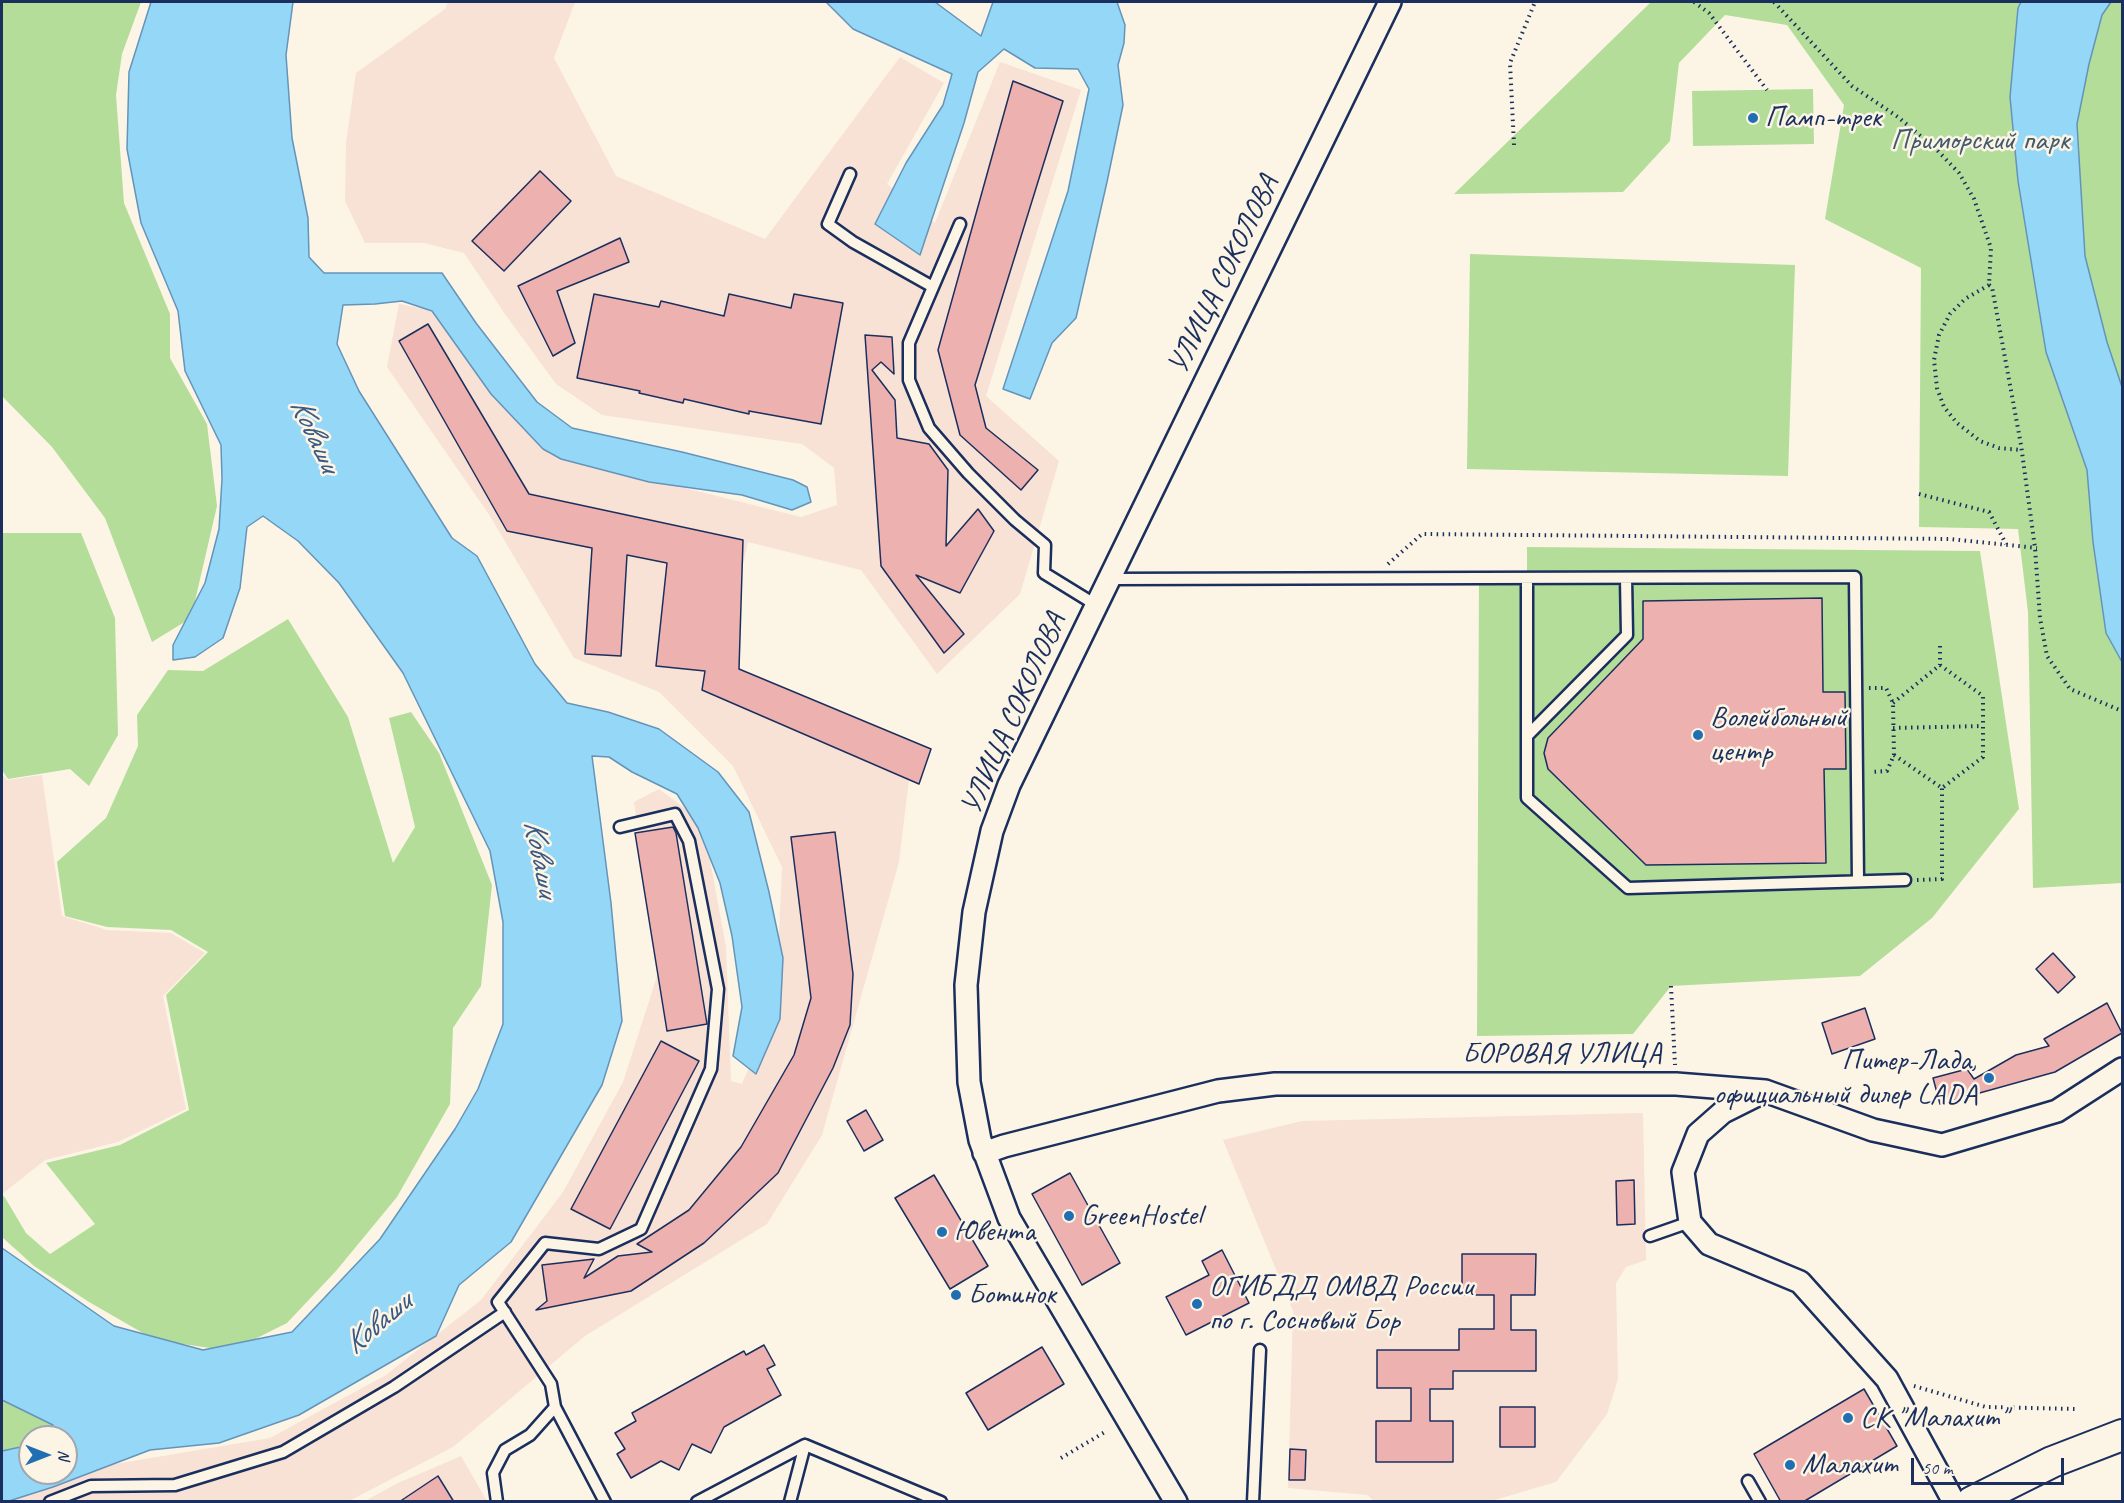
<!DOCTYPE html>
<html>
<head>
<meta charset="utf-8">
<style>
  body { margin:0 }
  #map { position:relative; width:2124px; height:1503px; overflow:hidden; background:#fcf5e5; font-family:Caveat,sans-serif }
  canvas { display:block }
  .frame { position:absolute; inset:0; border:3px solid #1b2f5e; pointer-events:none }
  .north { position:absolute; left:18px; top:1425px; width:60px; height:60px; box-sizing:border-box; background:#fcf5e5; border:2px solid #a2a6af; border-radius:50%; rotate:90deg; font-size:16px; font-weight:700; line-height:24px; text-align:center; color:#1b2f5e }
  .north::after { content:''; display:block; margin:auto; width:21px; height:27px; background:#1f6fb2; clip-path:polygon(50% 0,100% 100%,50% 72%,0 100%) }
  .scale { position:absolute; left:1911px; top:1458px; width:153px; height:27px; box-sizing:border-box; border:3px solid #1b2f5e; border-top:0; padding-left:8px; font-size:18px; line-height:21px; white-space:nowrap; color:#1b2f5e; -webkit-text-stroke:4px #fcf5e5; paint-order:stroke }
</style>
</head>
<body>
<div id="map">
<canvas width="2124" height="1503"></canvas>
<div class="frame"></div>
<div class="north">N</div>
<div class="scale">50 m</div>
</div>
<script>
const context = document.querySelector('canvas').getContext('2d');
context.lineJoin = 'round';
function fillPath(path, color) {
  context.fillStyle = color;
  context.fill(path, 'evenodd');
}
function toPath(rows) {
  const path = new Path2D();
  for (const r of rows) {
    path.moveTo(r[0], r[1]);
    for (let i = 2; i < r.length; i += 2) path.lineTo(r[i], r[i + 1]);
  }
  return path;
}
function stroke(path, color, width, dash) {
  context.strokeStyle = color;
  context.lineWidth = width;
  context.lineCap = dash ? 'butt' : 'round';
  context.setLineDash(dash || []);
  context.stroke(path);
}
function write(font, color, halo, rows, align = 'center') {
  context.font = font + ' Caveat,sans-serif';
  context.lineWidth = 5;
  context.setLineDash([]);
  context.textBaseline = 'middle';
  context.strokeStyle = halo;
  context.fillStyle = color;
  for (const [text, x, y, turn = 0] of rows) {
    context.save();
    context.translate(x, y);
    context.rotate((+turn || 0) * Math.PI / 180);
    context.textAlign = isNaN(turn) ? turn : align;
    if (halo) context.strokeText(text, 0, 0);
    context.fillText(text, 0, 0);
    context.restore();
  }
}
const built = toPath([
  [448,2,575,2,554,58,616,176,765,239,900,57,944,83,887,184,935,223,1000,62,1081,90,986,396,1059,461,1020,594,937,674,861,570,748,542,720,669,912,754,899,862,822,1135,767,1224,585,1336,453,1447,349,1501,2,1501,2,1483,270,1438,386,1375,481,1300,563,1192,623,1082,659,970,634,802,659,789,703,822,726,947,731,1081,742,1084,776,1002,782,867,733,766,659,692,574,658,490,516,387,367,399,304,447,313,549,454,801,517,837,505,834,468,802,444,602,415,556,384,505,314,464,253,424,243,365,243,345,201,346,143,356,73,445,9],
  [2,774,7,780,42,775,62,916,107,930,171,933,205,953,163,996,186,1109,118,1142,45,1160,2,1194],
  [1643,1113,1646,1260,1626,1267,1616,1283,1618,1379,1607,1414,1556,1482,1488,1502,1374,1501,1367,1495,1288,1488,1293,1311,1223,1140,1302,1121],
  [461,1456,487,1501,363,1502,398,1483]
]);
const green = toPath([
  [2,2,141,2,122,54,116,95,124,203,170,314,170,358,207,424,217,506,191,618,152,642,105,518,52,447,2,396],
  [1651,2,2122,2,2122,883,2033,888,2028,612,2018,529,1919,527,1921,268,1825,219,1844,105,1787,25,1725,15,1679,63,1670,141,1623,192,1454,194],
  [1813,89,1814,144,1693,146,1692,91],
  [1470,254,1795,265,1788,476,1467,469],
  [2,533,81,533,115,618,118,735,89,786,70,769,8,779,2,770],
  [1527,547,1980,551,2019,809,1932,918,1860,976,1671,986,1633,1034,1477,1036,1479,578,1527,578],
  [288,619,348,717,393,863,415,827,389,718,411,712,439,753,492,885,481,986,453,1028,450,1104,397,1197,336,1271,287,1323,231,1351,155,1340,89,1302,34,1266,2,1237,2,1197,4,1196,26,1233,50,1254,95,1224,46,1163,120,1145,189,1110,166,995,208,952,171,930,107,927,65,916,57,862,106,818,138,746,137,715,168,670,203,671],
  [2,1400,53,1425,45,1437,30,1437,30,1445,2,1451]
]);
const water = toPath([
  [151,2,293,2,286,55,292,138,308,218,309,257,324,273,442,273,476,323,537,402,572,428,682,452,793,480,807,487,811,502,792,510,742,495,649,482,561,459,543,449,491,394,432,311,402,301,375,304,343,305,337,344,359,391,452,538,477,556,535,664,567,703,608,712,659,729,718,772,749,812,769,892,783,958,780,1019,756,1074,733,1056,742,1007,732,936,720,883,698,828,677,794,632,772,609,757,592,756,611,903,622,1021,602,1085,511,1242,459,1285,436,1336,299,1415,219,1443,150,1450,53,1487,9,1501,2,1501,2,1451,30,1445,30,1473,66,1473,66,1437,45,1437,53,1425,2,1400,2,1248,114,1326,203,1350,292,1332,380,1239,455,1129,478,1089,503,1024,503,922,490,851,403,673,339,583,298,541,263,516,247,527,240,588,223,638,195,657,173,660,173,645,205,583,219,529,222,479,221,445,185,371,178,311,141,223,127,149,129,72,151,2],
  [826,2,935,2,981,36,993,2,1117,2,1125,25,1124,43,1118,65,1123,105,1107,182,1076,318,1052,343,1030,399,1003,389,1068,191,1089,89,1078,69,1035,68,1004,49,978,72,964,123,920,255,875,224,906,163,943,105,952,74,853,29,826,2],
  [2021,2,2111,2,2102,15,2089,64,2077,124,2085,256,2107,342,2122,387,2122,662,2106,633,2093,542,2087,470,2046,352,2018,181,2010,97,2018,8,2021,2]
]);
const building = toPath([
  [1013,81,1063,101,975,385,986,428,1038,470,1021,490,960,435,938,350,1013,81],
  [540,171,571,201,504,271,472,241,540,171],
  [620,238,629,262,557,291,575,343,553,356,518,286,620,238],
  [594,294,659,307,661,301,724,316,729,294,791,308,794,294,843,303,821,424,749,411,749,414,684,399,683,403,639,393,640,391,577,378,594,294],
  [428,324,529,494,743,540,739,669,931,749,919,784,702,690,705,671,656,666,667,563,627,555,621,656,585,654,592,548,507,531,399,341,428,324],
  [865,335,892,337,894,374,881,362,872,370,895,400,897,438,929,444,948,470,946,546,978,509,994,531,960,593,916,575,964,634,944,653,881,566,865,335],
  [1822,598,1823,692,1845,692,1846,769,1824,769,1826,863,1646,865,1548,769,1544,753,1548,738,1643,639,1643,601,1822,598],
  [673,827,676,833,707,1024,667,1031,635,833,673,827],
  [835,832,853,974,850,1025,833,1068,778,1173,704,1243,631,1291,536,1310,547,1301,542,1265,594,1259,584,1278,618,1256,652,1252,637,1244,689,1210,741,1147,794,1055,811,998,791,837,835,832],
  [2053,953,2075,977,2058,993,2036,969,2053,953],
  [2107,1003,2122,1033,2055,1072,1940,1104,1933,1078,1967,1069,1974,1079,2016,1055,2049,1046,2044,1039,2107,1003],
  [1865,1008,1875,1039,1832,1054,1822,1023,1865,1008],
  [661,1041,699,1061,610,1229,571,1209,661,1041],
  [866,1110,883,1140,864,1151,847,1121,866,1110],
  [1070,1173,1120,1263,1082,1285,1032,1194,1070,1173],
  [934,1175,988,1266,950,1289,895,1198,934,1175],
  [1634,1180,1635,1224,1617,1225,1616,1181,1634,1180],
  [1222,1250,1249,1303,1186,1335,1166,1297,1209,1275,1202,1261,1222,1250],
  [1462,1254,1536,1254,1535,1295,1511,1295,1511,1330,1536,1330,1536,1371,1453,1371,1453,1389,1430,1389,1430,1421,1453,1421,1453,1462,1376,1462,1376,1421,1411,1421,1411,1388,1377,1388,1377,1350,1459,1350,1459,1329,1494,1329,1494,1295,1462,1295,1462,1254],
  [764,1345,775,1365,767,1369,781,1395,724,1427,711,1453,692,1444,679,1470,661,1461,631,1478,617,1454,625,1449,615,1433,636,1421,632,1413,744,1351,746,1355,764,1345],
  [1042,1347,1064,1384,988,1430,966,1393,1042,1347],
  [1864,1389,1897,1446,1803,1502,1781,1502,1754,1454,1864,1389],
  [1500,1407,1535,1407,1535,1447,1500,1447,1500,1407],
  [1290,1449,1306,1450,1305,1480,1289,1480,1290,1449],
  [438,1476,454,1502,399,1502,438,1476]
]);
const path = toPath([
  [1694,2,1709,13,1767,90],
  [1774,2,1852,86,1898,117,1937,150,1959,173,1974,199,1991,248,1989,285,1992,287,2021,445,2035,548,2040,618,2047,656,2070,689,2122,711],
  [1514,145,1510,63,1535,2],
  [1989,285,1965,299,1950,314,1939,335,1934,360,1937,388,1944,407,1957,423,1980,441,1999,448,2021,450],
  [1919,494,1989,512,2006,544],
  [1388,564,1422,534,1950,539,2037,548],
  [1940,646,1940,665],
  [1940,665,1983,696,1983,757,1942,788],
  [1869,688,1886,688,1893,703,1894,755,1887,771,1872,772],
  [1893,703,1940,665],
  [1893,728,1983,726],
  [1894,755,1942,788],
  [1917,880,1942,879,1942,788],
  [1671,986,1675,1065],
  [1914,1386,1986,1407,2076,1409],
  [1061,1458,1105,1432]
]);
const service = toPath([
  [850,174,828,224,853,242,933,287],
  [960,224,909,343,909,380,929,428,968,473,1015,520,1045,545,1044,573,1096,605],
  [1527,578,1527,798,1628,888,1905,880],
  [1110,579,1855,577,1858,881],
  [1527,736,1627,635,1626,578],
  [1650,1236,1690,1222],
  [1748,1481,1760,1502],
  [50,1502,91,1486,175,1485,283,1452,394,1387,505,1312],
  [497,1502,493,1473,505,1450,530,1435,555,1407],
  [605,1502,555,1407,551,1384,498,1302,545,1243,599,1249,641,1229,711,1069,718,989,689,841,675,814,620,827],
  [697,1502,805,1445,941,1502],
  [790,1502,805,1445],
  [1253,1502,1260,1350]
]);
const minor = toPath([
  [1765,1091,1723,1112,1698,1134,1683,1172,1690,1222,1709,1244,1800,1282,1887,1379,1954,1502],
  [984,1153,1004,1146,1218,1091,1275,1084,1676,1084,1765,1091,1873,1130,1942,1145,2057,1111,2122,1069],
  [1176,1502,1009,1218,980,1140,969,1082,966,985,974,912,992,831,1009,785,1390,2]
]);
const secondary = toPath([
  [1972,1502,2052,1462,2122,1435]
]);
const markers = [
  [1753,118,6,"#1f6fb2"],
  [1698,735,6,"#1f6fb2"],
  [1989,1078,6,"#1f6fb2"],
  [1069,1216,6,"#1f6fb2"],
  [942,1232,6,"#1f6fb2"],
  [956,1295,6,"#1f6fb2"],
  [1197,1304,6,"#1f6fb2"],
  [1848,1418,6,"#1f6fb2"],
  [1790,1465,6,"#1f6fb2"]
];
const poiNames = [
  ["Памп-трек",1765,118],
  ["Волейбольный",1710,718],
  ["центр",1710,752],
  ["Питер-Лада,",1977,1061,"right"],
  ["официальный дилер LADA",1977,1095,"right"],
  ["GreenHostel",1081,1216],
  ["Ювента",954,1232],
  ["ОГИБДД ОМВД России",1209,1287],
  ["по г. Сосновый Бор",1209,1321],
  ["Ботинок",968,1295],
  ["СК \"Малахит\"",1860,1418],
  ["Малахит",1802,1465]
];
const parkNames = [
  ["Приморский парк",1980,141]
];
const streetNames = [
  ["УЛИЦА СОКОЛОВА",1224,275,-64],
  ["УЛИЦА СОКОЛОВА",1014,714,-66],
  ["БОРОВАЯ УЛИЦА",1562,1054]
];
const waterNames = [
  ["Коваши",314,435,65],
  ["Коваши",540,858,79],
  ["Коваши",378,1324,-40]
];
fillPath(built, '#f8e1d5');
fillPath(green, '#b4dd9a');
fillPath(water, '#95d7f7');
stroke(water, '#6494ba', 1.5);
fillPath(building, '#edb1af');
stroke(building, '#1b2f5e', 1.5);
stroke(service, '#1b2f5e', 15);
stroke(minor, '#1b2f5e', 26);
stroke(secondary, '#1b2f5e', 34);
stroke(path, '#1b2f5e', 4, [1.5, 4.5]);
stroke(service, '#fcf5e5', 10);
stroke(minor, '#fcf5e5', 21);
stroke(secondary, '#fcf5e5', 30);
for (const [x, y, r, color] of markers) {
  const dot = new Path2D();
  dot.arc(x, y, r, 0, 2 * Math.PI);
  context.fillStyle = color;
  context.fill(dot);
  stroke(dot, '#fcf5e5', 2);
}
write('30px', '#1b2f5e', '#fcf5e5', poiNames, 'left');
write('30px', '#415a6d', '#fcf5e5', parkNames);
write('30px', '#1b2f5e', '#fcf5e5', streetNames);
write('italic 32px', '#3a5984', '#fcf5e5', waterNames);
</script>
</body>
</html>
